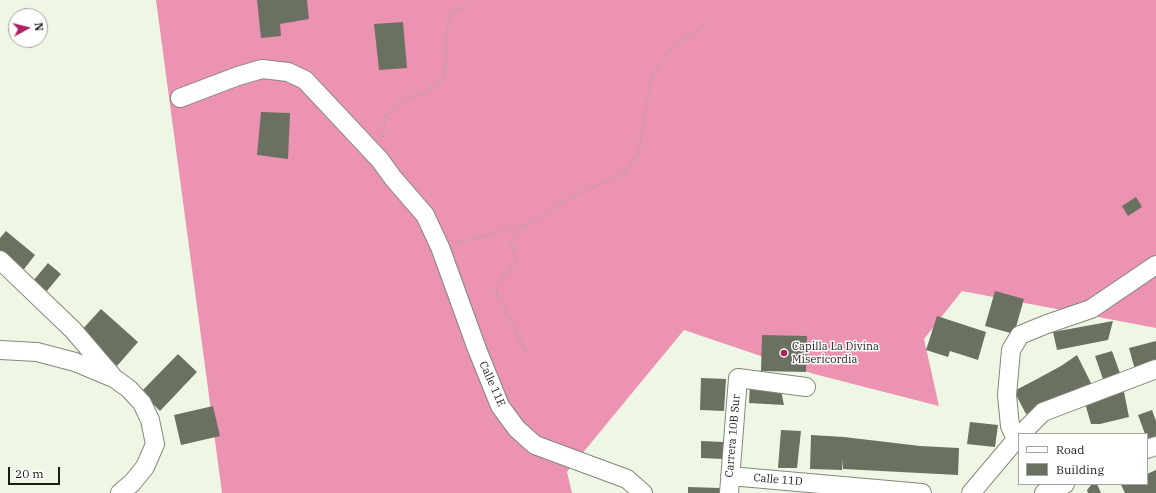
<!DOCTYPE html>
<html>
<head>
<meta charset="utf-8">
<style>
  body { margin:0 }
  #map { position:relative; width:1156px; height:493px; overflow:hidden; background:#eef7e4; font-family:"IBM Plex Serif",serif }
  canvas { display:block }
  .legend { position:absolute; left:1018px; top:433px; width:130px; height:52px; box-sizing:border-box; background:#fff; border:1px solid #a3a5a2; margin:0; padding:5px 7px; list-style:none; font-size:12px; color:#1a1d16 }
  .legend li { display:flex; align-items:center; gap:8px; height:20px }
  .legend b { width:20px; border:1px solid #a3a5a2 }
  .north { position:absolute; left:8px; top:8px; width:40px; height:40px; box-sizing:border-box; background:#fff; border:1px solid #a3a5a2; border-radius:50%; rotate:83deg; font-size:11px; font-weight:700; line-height:16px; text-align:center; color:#1a1d16 }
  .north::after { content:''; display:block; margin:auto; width:14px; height:18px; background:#aa2063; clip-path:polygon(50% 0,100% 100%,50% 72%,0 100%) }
  .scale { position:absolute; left:8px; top:467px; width:52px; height:18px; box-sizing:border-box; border:2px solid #1a1d16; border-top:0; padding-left:5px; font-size:12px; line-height:14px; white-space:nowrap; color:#1a1d16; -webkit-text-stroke:3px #fff; paint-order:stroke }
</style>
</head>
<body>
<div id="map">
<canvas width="1156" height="493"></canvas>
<ul class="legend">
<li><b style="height:5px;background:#fff"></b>Road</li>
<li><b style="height:11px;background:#6a7161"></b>Building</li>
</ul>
<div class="north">N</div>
<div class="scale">20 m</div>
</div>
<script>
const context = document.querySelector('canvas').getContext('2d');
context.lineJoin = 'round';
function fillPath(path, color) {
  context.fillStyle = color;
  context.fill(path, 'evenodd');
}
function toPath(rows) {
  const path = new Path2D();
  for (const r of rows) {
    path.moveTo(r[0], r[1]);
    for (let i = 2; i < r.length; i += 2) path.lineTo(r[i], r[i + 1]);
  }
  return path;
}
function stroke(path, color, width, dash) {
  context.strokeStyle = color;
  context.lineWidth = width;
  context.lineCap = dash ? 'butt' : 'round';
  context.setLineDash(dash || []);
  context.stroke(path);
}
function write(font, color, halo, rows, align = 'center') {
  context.font = font + ' "IBM Plex Serif",serif';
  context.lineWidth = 3;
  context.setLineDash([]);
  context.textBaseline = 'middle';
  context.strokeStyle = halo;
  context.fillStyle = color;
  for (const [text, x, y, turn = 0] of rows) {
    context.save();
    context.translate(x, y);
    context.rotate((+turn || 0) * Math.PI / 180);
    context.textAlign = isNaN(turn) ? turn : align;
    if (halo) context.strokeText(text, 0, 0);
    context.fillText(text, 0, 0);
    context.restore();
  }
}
const forest = toPath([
  [156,0,1156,0,1156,328,962,291,924,339,939,406,814,374,684,330,567,472,572,493,222,493]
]);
const building = toPath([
  [257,0,307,0,309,19,280,24,281,36,261,38],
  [403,22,407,68,379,70,374,24],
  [261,112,290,113,288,159,257,155],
  [1136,197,1142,207,1128,216,1122,206],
  [6,231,35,255,21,273,0,257,0,238],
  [48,263,61,274,46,292,33,281],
  [995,291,1024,299,1014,334,985,326],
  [101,309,138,342,117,366,80,332],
  [937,316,986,332,978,360,950,351,948,357,926,350],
  [1113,321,1108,340,1057,350,1053,332],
  [762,335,807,336,806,372,761,371],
  [1156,341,1156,364,1135,370,1129,348],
  [1112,351,1121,376,1104,382,1095,356],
  [178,354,197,372,160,411,141,392],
  [1077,355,1092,385,1026,414,1014,391,1037,379,1061,366],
  [701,378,726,379,724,411,700,410],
  [750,384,780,386,784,405,749,403],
  [1124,392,1129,417,1100,424,1091,424,1085,403,1095,398],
  [213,406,220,436,181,445,174,415],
  [1152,410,1156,421,1156,436,1147,439,1147,434,1145,434,1138,415],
  [970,422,998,425,995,447,967,444],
  [781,430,801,431,797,468,778,468],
  [811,435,844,437,920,446,959,448,958,475,843,469,843,459,842,470,810,469],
  [701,441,724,442,723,459,701,458],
  [1156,470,1156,493,1125,493,1121,485,1125,484,1147,484,1147,474],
  [1092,484,1097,484,1101,493,1088,493,1087,490],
  [688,487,720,488,719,493,688,493]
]);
const path = toPath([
  [383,137,385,117,402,101,426,92,442,80,446,63,446,40,449,14,466,5],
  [456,243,527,225,573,196,625,173,638,155,652,74,672,48,707,23],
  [526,352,517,333,507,313,502,301,500,297,495,296,497,289,501,280,516,261,517,258,512,246,512,240,527,225]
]);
const street = toPath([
  [180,98,238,76,262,69,288,72,305,80,380,160,393,178,425,215,440,247,477,349,500,406,517,429,535,445,627,479,643,493],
  [0,260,73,330,114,378,129,389,142,403,150,420,155,444,145,467,132,483,120,493],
  [0,350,37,352,75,362,111,377],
  [1021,434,1043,412,1156,369],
  [1016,439,1010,426,1007,395,1011,350,1020,335,1047,324,1091,309,1156,265],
  [1147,449,1156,446],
  [730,476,922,493],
  [729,493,738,378,806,387],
  [971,493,1019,436],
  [1044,493,1065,484]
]);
const markers = [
  [784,353,4,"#aa2063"]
];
const poiNames = [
  ["Capilla La Divina",792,347],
  ["Misericordia",792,360]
];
const streetNames = [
  ["Calle 11E",492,384,66],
  ["Carrera 10B Sur",733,436,-85],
  ["Calle 11D",778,480,5]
];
fillPath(forest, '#ec92b2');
fillPath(building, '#6a7161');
stroke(street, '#818978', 20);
stroke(path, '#a2a99a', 2.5, [1, 3]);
stroke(street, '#fff', 18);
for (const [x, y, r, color] of markers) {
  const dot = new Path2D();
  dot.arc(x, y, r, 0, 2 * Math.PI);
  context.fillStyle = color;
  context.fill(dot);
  stroke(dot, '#fff', 1.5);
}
write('11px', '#1a1d16', '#fff', poiNames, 'left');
write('11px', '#1a1d16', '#fff', streetNames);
</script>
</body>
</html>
